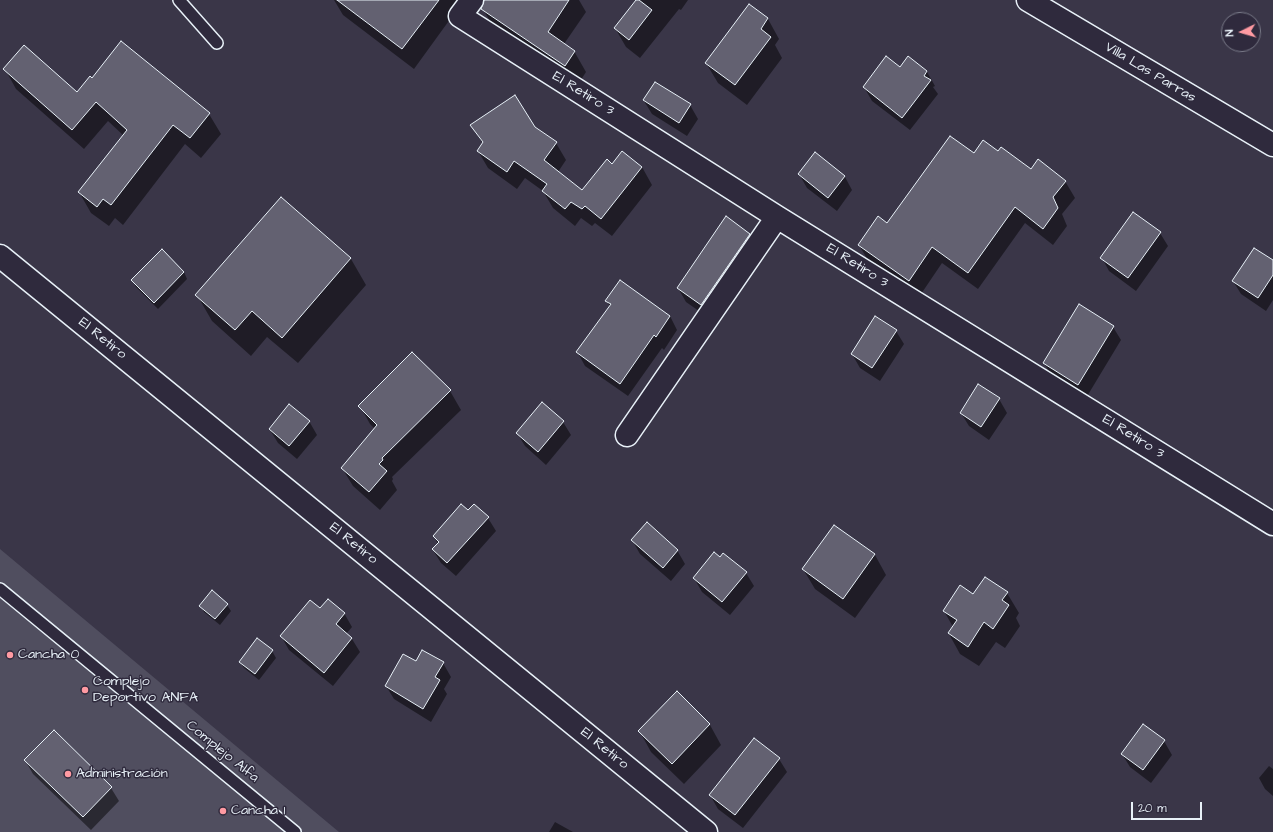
<!DOCTYPE html>
<html>
<head>
<meta charset="utf-8">
<style>
  body { margin:0 }
  #map { position:relative; width:1273px; height:832px; overflow:hidden; background:#3a3648; font-family:"Architects Daughter",sans-serif }
  canvas { display:block }
  .north { position:absolute; left:1221px; top:12px; width:40px; height:40px; box-sizing:border-box; background:#2f2a3d; border:1px solid #797a88; border-radius:50%; rotate:265deg; font-size:11px; font-weight:700; line-height:16px; text-align:center; color:#e8f1f8 }
  .north::after { content:''; display:block; margin:auto; width:14px; height:18px; background:#ff9aa2; clip-path:polygon(50% 0,100% 100%,50% 72%,0 100%) }
  .scale { position:absolute; left:1131px; top:802px; width:71px; height:18px; box-sizing:border-box; border:2px solid #e8f1f8; border-top:0; padding-left:5px; font-size:12px; line-height:14px; white-space:nowrap; color:#e8f1f8; -webkit-text-stroke:3px #2f2a3d; paint-order:stroke }
</style>
</head>
<body>
<div id="map">
<canvas width="1273" height="832"></canvas>
<div class="north">N</div>
<div class="scale">20 m</div>
</div>
<script>
const context = document.querySelector('canvas').getContext('2d');
context.lineJoin = 'round';
function fillPath(path, color) {
  context.fillStyle = color;
  context.fill(path, 'evenodd');
}
function toPath(rows) {
  const path = new Path2D();
  for (const r of rows) {
    path.moveTo(r[0], r[1]);
    for (let i = 2; i < r.length; i += 2) path.lineTo(r[i], r[i + 1]);
  }
  return path;
}
function stroke(path, color, width, dash) {
  context.strokeStyle = color;
  context.lineWidth = width;
  context.lineCap = dash ? 'butt' : 'round';
  context.setLineDash(dash || []);
  context.stroke(path);
}
function write(font, color, halo, rows, align = 'center') {
  context.font = font + ' "Architects Daughter",sans-serif';
  context.lineWidth = 3;
  context.setLineDash([]);
  context.textBaseline = 'middle';
  context.strokeStyle = halo;
  context.fillStyle = color;
  for (const [text, x, y, turn = 0] of rows) {
    context.save();
    context.translate(x, y);
    context.rotate((+turn || 0) * Math.PI / 180);
    context.textAlign = isNaN(turn) ? turn : align;
    if (halo) context.strokeText(text, 0, 0);
    context.fillText(text, 0, 0);
    context.restore();
  }
}
const green = toPath([
  [0,549,339,832,0,832]
]);
const shadow = toPath([
  [334,0,464,0,414,69,343,15],
  [492,0,579,0,586,12,564,44,574,51,586,72,577,86,496,31,484,11],
  [637,0,688,0,681,10,679,9,640,58,626,47,615,28],
  [750,6,768,19,779,39,775,45,782,58,747,105,718,83,706,63],
  [908,58,927,72,935,86,933,87,938,94,910,130,872,101,864,87,900,68],
  [5,69,77,93,92,79,209,114,221,134,201,158,185,144,123,225,115,218,109,226,91,213,79,192,124,136,108,121,84,149,16,89],
  [644,101,690,105,698,119,687,136,652,114],
  [472,125,535,128,556,143,566,160,558,172,582,192,612,165,642,167,652,185,612,236,595,223,592,226,581,218,575,226,553,208,543,191,525,178,517,189,488,168,478,151,483,144],
  [815,154,845,177,852,190,837,211,807,188,799,174],
  [975,155,1031,170,1065,181,1075,198,1062,214,1067,226,1053,245,1025,223,978,289,942,263,919,297,869,262,859,245,888,225],
  [281,198,351,259,366,285,298,363,267,337,251,356,212,321,197,295],
  [1160,233,1168,246,1136,291,1109,271,1102,258],
  [749,235,757,248,709,318,686,302,678,288],
  [162,251,184,272,187,279,158,309,136,287,132,280],
  [1273,262,1273,300,1266,311,1241,294,1233,281],
  [607,301,670,316,677,330,664,350,662,348,628,396,585,366,578,353,610,307],
  [1113,327,1121,340,1086,398,1052,376,1044,363],
  [896,331,904,344,880,381,860,368,852,354],
  [412,353,450,391,461,410,392,477,393,479,392,481,397,490,380,510,353,486,342,468,375,429,370,424,360,406],
  [979,385,999,399,1007,413,989,440,969,426,961,413],
  [309,421,317,435,297,459,278,443,270,430],
  [563,422,571,435,546,465,525,446,517,433],
  [468,512,488,518,496,531,456,576,441,563,433,550,438,544,434,536],
  [834,526,875,555,886,575,855,618,815,589,803,569],
  [632,540,677,550,685,564,671,581,640,554],
  [720,558,746,573,754,586,730,615,702,592,694,578],
  [1007,593,1019,613,1016,618,1020,626,1005,648,996,642,979,666,960,654,949,634,953,627,944,611,973,596],
  [227,605,231,611,220,625,204,612,201,606],
  [320,610,344,613,352,627,346,634,352,639,360,652,333,686,289,650,281,636],
  [272,651,276,658,259,680,244,668,240,662],
  [443,663,451,677,444,689,447,694,431,722,394,699,386,686],
  [677,693,710,725,721,745,684,784,651,752,640,732],
  [1164,741,1172,755,1151,783,1130,767,1122,754],
  [779,759,787,772,743,828,718,809,710,795],
  [25,760,111,788,119,801,91,830,33,774],
  [1269,766,1273,769,1273,796,1265,789,1259,778],
  [555,822,573,832,549,832]
]);
const building = toPath([
  [337,0,439,0,402,49,337,0],
  [484,0,569,0,548,32,575,51,565,66,481,9,484,0],
  [636,0,639,0,652,10,629,40,614,28,636,0],
  [749,4,768,18,761,29,771,37,735,85,705,63,749,4],
  [121,41,210,113,190,138,173,125,111,205,103,199,97,207,78,192,127,130,96,102,72,130,3,69,24,45,77,92,90,76,92,78,121,41],
  [886,56,900,67,908,56,927,71,924,76,931,80,902,118,863,87,886,56],
  [655,82,691,104,679,123,643,100,655,82],
  [515,95,535,127,557,142,544,160,582,190,607,159,612,164,622,151,642,167,601,219,585,206,582,209,571,202,565,209,542,191,547,184,514,161,507,172,477,151,483,142,470,125,515,95],
  [950,136,974,153,983,140,998,151,1001,147,1031,169,1038,159,1066,181,1053,197,1058,208,1043,229,1015,207,968,273,932,247,909,281,858,245,878,216,887,223,950,136],
  [815,152,845,176,828,198,798,174,815,152],
  [281,197,351,258,282,338,252,311,235,330,195,295,281,197],
  [1133,212,1161,232,1128,278,1100,258,1133,212],
  [726,216,750,234,701,305,677,288,726,216],
  [1254,248,1273,260,1273,275,1258,298,1232,281,1254,248],
  [162,249,184,272,154,303,131,280,162,249],
  [620,280,670,316,656,337,654,335,620,384,576,352,611,304,605,301,620,280],
  [1079,304,1114,326,1078,385,1043,363,1079,304],
  [875,316,897,330,872,368,851,354,875,316],
  [412,352,451,390,382,458,383,460,379,464,387,471,369,492,341,468,377,425,358,406,412,352],
  [978,384,1000,398,981,427,960,413,978,384],
  [542,402,564,421,538,452,516,433,542,402],
  [289,404,310,421,289,446,269,429,289,404],
  [461,504,468,510,474,504,489,517,447,563,432,549,439,542,433,536,461,504],
  [647,522,678,550,663,568,631,540,647,522],
  [834,525,875,554,843,599,802,569,834,525],
  [714,552,720,557,723,553,747,572,722,602,693,578,714,552],
  [985,577,1008,592,1002,600,1009,605,993,629,984,622,968,647,948,633,957,620,943,611,960,585,973,594,985,577],
  [212,590,228,604,215,619,199,606,212,590],
  [328,599,345,613,336,624,352,638,324,673,280,636,310,600,320,608,328,599],
  [257,638,273,650,255,674,239,662,257,638],
  [422,650,444,662,435,677,440,680,423,709,385,686,403,654,416,661,422,650],
  [677,691,710,724,672,764,638,731,677,691],
  [1143,724,1165,740,1143,770,1121,754,1143,724],
  [54,730,112,787,83,817,24,760,54,730],
  [754,738,780,758,735,815,709,795,754,738]
]);
const lane = toPath([
  [179,0,217,43],
  [0,589,295,832]
]);
const street = toPath([
  [472,0,460,16,777,217,1273,524],
  [1028,0,1273,145],
  [0,256,706,832],
  [627,435,777,217]
]);
const markers = [
  [10,655,4,"#ff9aa2"],
  [85,690,4,"#ff9aa2"],
  [68,774,4,"#ff9aa2"],
  [223,811,4,"#ff9aa2"]
];
const streetNames = [
  ["Villa Las Parras",1150,73,31],
  ["El Retiro 3",583,94,32],
  ["El Retiro 3",857,266,32],
  ["El Retiro",102,339,39],
  ["El Retiro 3",1133,437,32],
  ["El Retiro",353,544,39],
  ["El Retiro",604,749,39],
  ["Complejo Alfa",222,752,39]
];
const poiNames = [
  ["Cancha 0",18,655],
  ["Complejo",93,682],
  ["Deportivo ANFA",93,698],
  ["Administración",76,774],
  ["Cancha 1",231,811]
];
fillPath(green, '#504e5f');
fillPath(shadow, '#0007');
fillPath(building, '#636171');
stroke(building, '#e8f1f8', 1);
stroke(lane, '#e8f1f8', 14);
stroke(street, '#e8f1f8', 25);
stroke(lane, '#2f2a3d', 11);
stroke(street, '#2f2a3d', 22);
for (const [x, y, r, color] of markers) {
  const dot = new Path2D();
  dot.arc(x, y, r, 0, 2 * Math.PI);
  context.fillStyle = color;
  context.fill(dot);
  stroke(dot, '#2f2a3d', 1.5);
}
write('14px', '#e8f1f8', '#2f2a3d', streetNames);
write('14px', '#e8f1f8', '#2f2a3d', poiNames, 'left');
</script>
</body>
</html>
